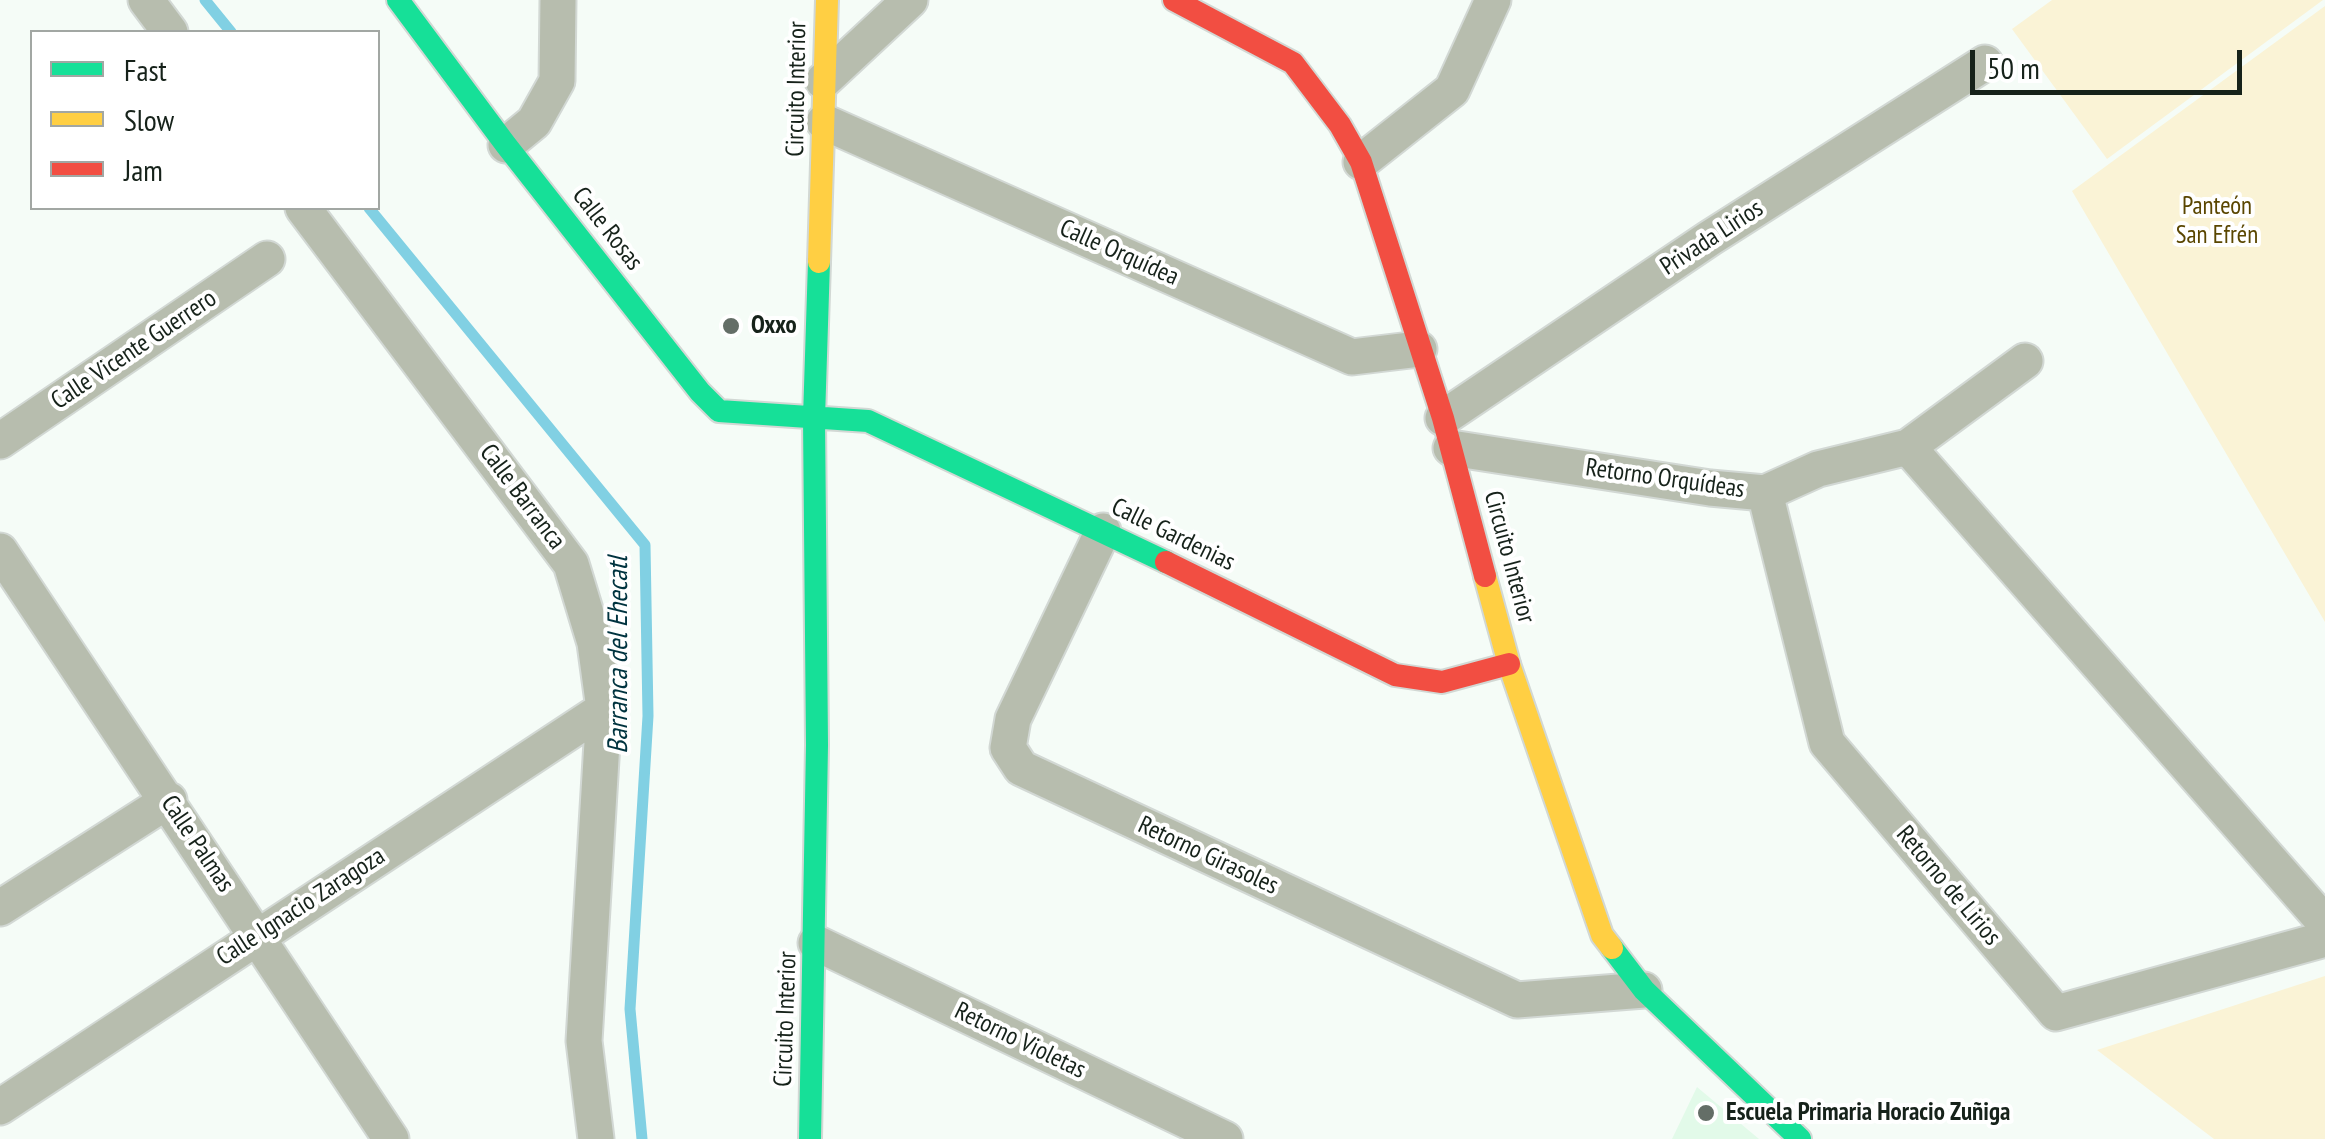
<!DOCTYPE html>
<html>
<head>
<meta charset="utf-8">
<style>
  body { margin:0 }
  #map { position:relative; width:2325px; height:1139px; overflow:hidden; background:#f5fcf7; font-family:"PT Sans Narrow",sans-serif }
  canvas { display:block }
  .legend { position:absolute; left:30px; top:30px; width:350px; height:180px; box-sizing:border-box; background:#fff; border:2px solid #a2a7a3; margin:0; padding:12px 18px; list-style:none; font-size:30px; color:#16221a }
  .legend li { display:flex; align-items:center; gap:20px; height:50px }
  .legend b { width:50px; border:2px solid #a2a7a3 }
  .scale { position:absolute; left:1970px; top:50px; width:272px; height:45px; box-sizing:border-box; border:5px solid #16221a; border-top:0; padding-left:12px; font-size:30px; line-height:35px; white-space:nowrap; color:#16221a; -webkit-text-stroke:8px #fff; paint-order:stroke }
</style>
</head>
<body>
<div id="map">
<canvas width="2325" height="1139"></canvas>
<ul class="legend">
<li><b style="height:12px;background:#16e098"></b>Fast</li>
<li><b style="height:12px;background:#ffcf43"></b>Slow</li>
<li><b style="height:12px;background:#f24e42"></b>Jam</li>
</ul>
<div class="scale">50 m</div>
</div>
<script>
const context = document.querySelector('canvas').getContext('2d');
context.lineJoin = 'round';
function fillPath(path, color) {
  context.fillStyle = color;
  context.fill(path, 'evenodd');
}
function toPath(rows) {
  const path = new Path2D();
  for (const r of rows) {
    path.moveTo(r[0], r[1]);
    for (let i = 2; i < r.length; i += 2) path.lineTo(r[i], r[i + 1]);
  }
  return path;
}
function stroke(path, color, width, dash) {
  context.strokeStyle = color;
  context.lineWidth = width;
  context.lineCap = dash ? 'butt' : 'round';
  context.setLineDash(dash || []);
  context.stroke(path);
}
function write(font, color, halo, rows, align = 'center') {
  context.font = font + ' "PT Sans Narrow",sans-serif';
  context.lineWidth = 8;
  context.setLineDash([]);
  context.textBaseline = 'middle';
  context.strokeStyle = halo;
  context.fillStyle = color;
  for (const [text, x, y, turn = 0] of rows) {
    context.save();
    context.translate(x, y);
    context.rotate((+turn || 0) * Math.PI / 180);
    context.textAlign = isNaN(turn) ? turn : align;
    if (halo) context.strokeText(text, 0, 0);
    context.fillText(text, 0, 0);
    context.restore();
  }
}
const built = toPath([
  [1697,1087,1759,1139,1672,1139]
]);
const green = toPath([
  [2052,0,2323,0,2107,159,2012,29],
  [2325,6,2325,622,2072,191],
  [2325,976,2325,1139,2214,1139,2097,1050]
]);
const stream = toPath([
  [205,0,231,32],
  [369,208,645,545,648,716,630,1009,642,1139]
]);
const street = toPath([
  [146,0,170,32],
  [823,81,910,0],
  [824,122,1352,357,1419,349],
  [506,145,534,122,557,81,558,0],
  [1361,162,1452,90,1493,0],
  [303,208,571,564,595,643,604,709,584,1041,596,1139],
  [1443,418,1710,238,1985,63],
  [0,441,267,259],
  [1908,447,2325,923],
  [1451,448,1710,488,1765,493,1818,469,1908,447,2025,361],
  [1765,493,1827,743,2056,1013,2325,939],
  [1103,531,1013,719,1008,748,1021,768,1517,1000,1644,990],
  [0,551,391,1139],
  [0,908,169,800],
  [816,943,1225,1139],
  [0,1107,604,709]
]);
const fast = toPath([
  [398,0,506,145,700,392,719,411,868,421,1166,562],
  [1612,948,1644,990,1800,1139],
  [810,1139,817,745,814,418,819,262]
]);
const slow = toPath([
  [819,262,827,0],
  [1485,576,1509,664,1602,935,1612,948]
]);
const jam = toPath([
  [1174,0,1293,63,1340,125,1361,162,1443,418,1485,576],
  [1166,562,1395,675,1442,682,1509,664]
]);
const markers = [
  [731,326,10,"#646e67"],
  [1706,1113,10,"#646e67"]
];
const streetNames = [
  ["Circuito Interior",797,89,-89],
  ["Calle Rosas",607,229,52],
  ["Privada Lirios",1712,238,-33],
  ["Calle Orquídea",1119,253,24],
  ["Calle Vicente Guerrero",134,350,-34],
  ["Retorno Orquídeas",1665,479,8],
  ["Calle Barranca",522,497,53],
  ["Calle Gardenias",1173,535,26],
  ["Circuito Interior",1509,557,75],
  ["Calle Palmas",197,844,56],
  ["Retorno Girasoles",1208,856,25],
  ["Retorno de Lirios",1948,886,50],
  ["Calle Ignacio Zaragoza",301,907,-33],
  ["Circuito Interior",786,1019,-88],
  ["Retorno Violetas",1020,1041,26]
];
const parkNames = [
  ["Panteón",2217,207],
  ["San Efrén",2217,236]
];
const poiNames = [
  ["Oxxo",751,326],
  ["Escuela Primaria Horacio Zuñiga",1726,1113]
];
const waterNames = [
  ["Barranca del Ehecatl",619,655,-90]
];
fillPath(built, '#e2fae9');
fillPath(green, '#faf3d6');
stroke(stream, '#81d0e3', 11);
stroke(street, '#d2d8d4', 39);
stroke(fast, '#d2d8d4', 26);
stroke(slow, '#d2d8d4', 26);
stroke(jam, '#d2d8d4', 26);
stroke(street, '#b7bdae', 35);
stroke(fast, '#16e098', 22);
stroke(slow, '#ffcf43', 22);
stroke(jam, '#f24e42', 22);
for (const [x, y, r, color] of markers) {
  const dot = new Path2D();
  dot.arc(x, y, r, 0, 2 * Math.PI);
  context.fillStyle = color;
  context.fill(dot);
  stroke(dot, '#fff', 4);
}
write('25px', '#16221a', '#fff', streetNames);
write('25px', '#5a4600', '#fff', parkNames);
write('bold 25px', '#16221a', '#fff', poiNames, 'left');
write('italic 28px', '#00333f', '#fff', waterNames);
</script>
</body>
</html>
